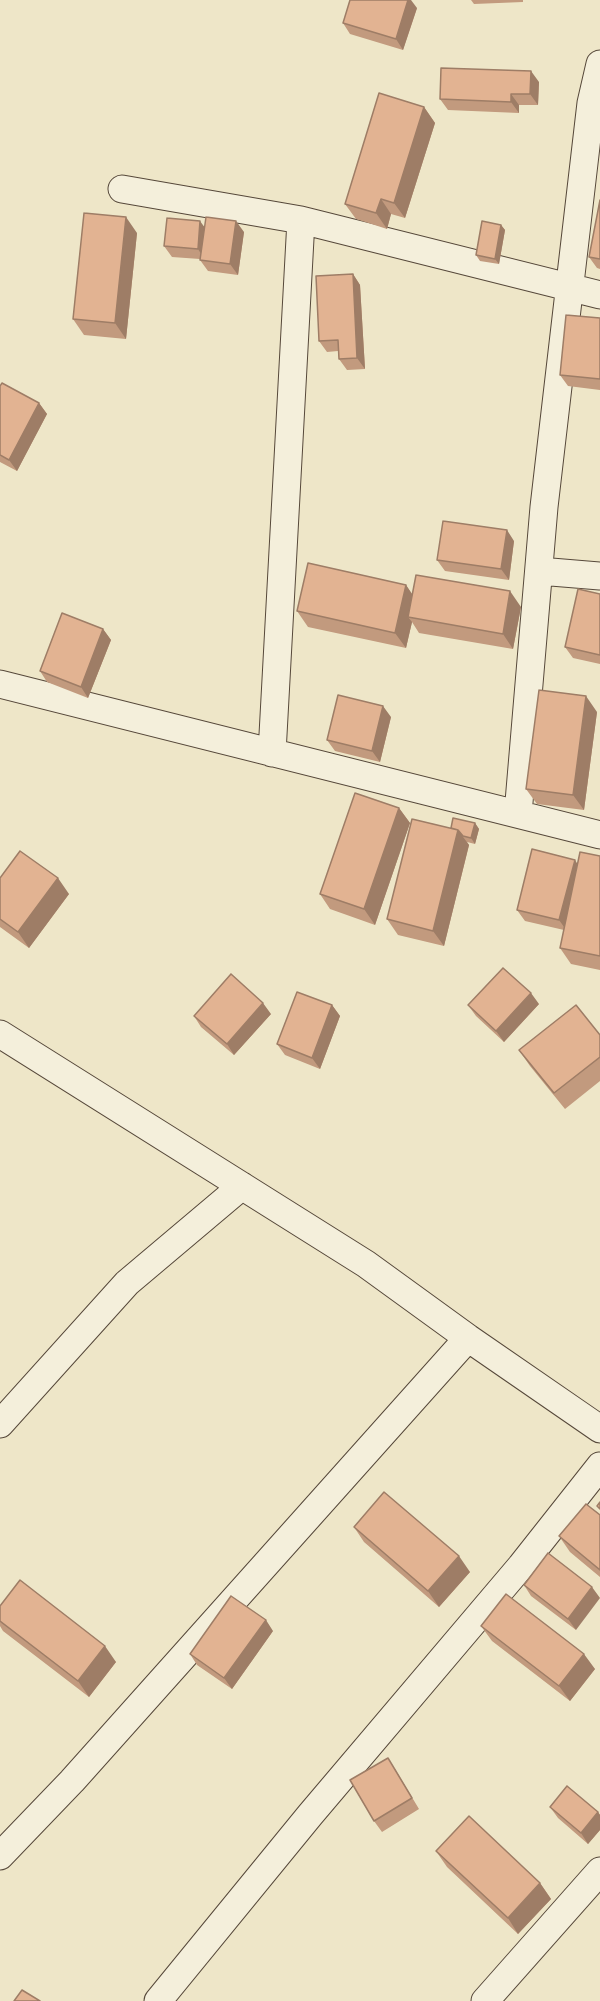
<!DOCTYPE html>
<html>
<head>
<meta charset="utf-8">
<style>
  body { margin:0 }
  canvas { display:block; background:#eee6c8 }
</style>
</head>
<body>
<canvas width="600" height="2001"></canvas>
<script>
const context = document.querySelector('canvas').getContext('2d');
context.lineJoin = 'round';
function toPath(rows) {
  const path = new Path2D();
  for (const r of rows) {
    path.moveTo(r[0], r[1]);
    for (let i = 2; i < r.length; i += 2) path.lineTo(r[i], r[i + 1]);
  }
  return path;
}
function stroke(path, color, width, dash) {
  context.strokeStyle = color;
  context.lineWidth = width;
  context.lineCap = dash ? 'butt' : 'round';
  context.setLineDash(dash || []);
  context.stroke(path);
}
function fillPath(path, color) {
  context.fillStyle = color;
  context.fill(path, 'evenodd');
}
const minor = toPath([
  [122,189,301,220,600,295],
  [539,571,600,576],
  [0,684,600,835],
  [272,753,301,220],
  [518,814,544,507,591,103,600,64],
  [0,1034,366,1264,468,1338,600,1429],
  [0,1424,127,1283,242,1186],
  [0,1856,72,1781,468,1338],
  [158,2001,310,1815,521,1566,600,1466],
  [485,2001,600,1871]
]);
const wall = toPath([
  [471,0,523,0,523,2,474,4],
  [417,8,403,50,350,34,343,23],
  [539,82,538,105,519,105,519,113,448,110,440,99],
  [424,107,435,123,405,218,391,214,387,229,356,219,345,204],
  [600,200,600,269,597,268,589,257],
  [501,225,505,230,499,264,480,261,476,255],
  [204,226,244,232,238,275,208,271,200,260,200,259,172,257,164,246],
  [137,233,126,339,84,335,73,319],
  [353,274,360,285,365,369,347,370,339,359,338,351,327,352,319,341],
  [600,318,600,390,568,386,560,375],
  [0,386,39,403,47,414,17,471,0,462],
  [514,541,509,580,445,571,437,560],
  [406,585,412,594,521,607,513,649,419,633,412,622,406,648,308,627,297,611],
  [600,594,600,664,573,658,565,647],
  [103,629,111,640,88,698,47,682,40,671],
  [597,712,584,810,537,804,526,789],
  [391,717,380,762,335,751,327,740],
  [399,808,410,823,375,925,330,909,320,894],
  [475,823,479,829,475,844,467,842,469,845,444,946,398,935,387,919,451,828],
  [600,856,600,970,571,964,560,948,564,930,525,921,517,910,577,864],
  [0,878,69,894,29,948,0,927],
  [539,1004,504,1042,476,1016,468,1005],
  [332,1005,340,1016,320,1069,285,1055,277,1044],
  [271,1014,234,1055,201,1027,194,1016],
  [600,1035,600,1081,565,1109,530,1066,519,1050],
  [600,1515,600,1577,570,1552,559,1536],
  [354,1527,470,1572,439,1607,364,1542],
  [548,1553,576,1630,531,1596,524,1585],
  [0,1606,116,1662,89,1697,3,1631,0,1626],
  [481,1626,595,1669,570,1701,492,1641],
  [273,1631,232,1689,197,1665,190,1654],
  [395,1769,419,1809,382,1832,374,1821],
  [550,1807,598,1812,600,1815,600,1830,588,1844,558,1818],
  [436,1851,540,1883,551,1899,518,1934,447,1867]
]);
const shadedWall = toPath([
  [408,0,411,0,417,8,403,50,396,39],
  [531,71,539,82,538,105,530,94],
  [511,94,519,105,519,113,511,102],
  [424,107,435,123,405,218,394,203],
  [381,199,391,214,387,229,376,213],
  [126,217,137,233,126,339,115,323],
  [200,221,208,232,205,260,198,249],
  [236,221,244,232,238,275,230,264],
  [501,225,505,230,499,264,495,259],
  [353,274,360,285,365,369,357,358],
  [39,403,47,414,17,471,9,460],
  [507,530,514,541,509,580,501,569],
  [406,585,416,600,408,617,412,622,406,648,395,633],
  [510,591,521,607,513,649,503,634],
  [103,629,111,640,88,698,81,687],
  [586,696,597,712,584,810,573,795],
  [383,706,391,717,380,762,372,751],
  [399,808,410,823,375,925,364,909],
  [475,823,479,829,475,844,471,838],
  [458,830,469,845,444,946,433,931],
  [575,860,582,871,567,931,559,920],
  [58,878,69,894,29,948,18,932],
  [531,993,539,1004,504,1042,496,1031],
  [263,1003,271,1014,234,1055,227,1044],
  [332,1005,340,1016,320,1069,312,1058],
  [459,1556,470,1572,439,1607,428,1591],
  [592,1587,600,1598,576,1630,568,1619],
  [266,1620,273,1631,232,1689,224,1678],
  [105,1646,116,1662,89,1697,78,1681],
  [584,1654,595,1669,570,1701,559,1686],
  [598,1812,600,1815,600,1830,588,1844,581,1833],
  [540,1883,551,1899,518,1934,508,1918]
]);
const building = toPath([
  [350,0,408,0,396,39,343,23,350,0],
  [441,68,531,71,530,94,511,94,511,102,440,99,441,68],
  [379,93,424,107,394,203,381,199,376,213,345,204,379,93],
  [600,200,600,259,589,257,600,200],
  [84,213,126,217,115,323,73,319,84,213],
  [206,217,236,221,230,264,200,260,206,217],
  [167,218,200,221,198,249,164,246,167,218],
  [482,221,501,225,495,259,476,255,482,221],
  [353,274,357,358,339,359,338,340,319,341,316,276,353,274],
  [566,315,600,318,600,379,560,375,566,315],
  [2,383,39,403,9,460,0,455,0,386,2,383],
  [443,521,507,530,501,569,437,560,443,521],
  [308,563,406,585,395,633,297,611,308,563],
  [416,575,510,591,503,634,408,617,416,575],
  [578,589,600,594,600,655,565,647,578,589],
  [62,613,103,629,81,687,40,671,62,613],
  [539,690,586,696,573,795,526,789,539,690],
  [338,695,383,706,372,751,327,740,338,695],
  [355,793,399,808,364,909,320,894,355,793],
  [453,818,475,823,471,838,463,836,458,830,451,828,453,818],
  [412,819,458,830,433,931,387,919,412,819],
  [532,849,575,860,559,920,517,910,532,849],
  [20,851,58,878,18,932,0,919,0,878,20,851],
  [580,852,600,856,600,956,560,948,580,852],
  [503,968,531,993,496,1031,468,1005,503,968],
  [231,974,263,1003,227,1044,194,1016,231,974],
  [297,992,332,1005,312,1058,277,1044,297,992],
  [576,1005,600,1035,600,1057,554,1093,519,1050,576,1005],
  [384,1492,459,1556,428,1591,354,1527,384,1492],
  [600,1502,600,1509,597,1506,600,1502],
  [586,1504,600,1515,600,1570,559,1536,586,1504],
  [548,1553,592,1587,568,1619,524,1585,548,1553],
  [20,1580,105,1646,78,1681,0,1621,0,1606,20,1580],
  [506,1594,584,1654,559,1686,481,1626,506,1594],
  [231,1596,266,1620,224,1678,190,1654,231,1596],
  [388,1758,412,1798,374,1821,350,1780,388,1758],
  [567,1786,598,1812,581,1833,550,1807,567,1786],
  [469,1816,540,1883,508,1918,436,1851,469,1816],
  [22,1990,40,2001,14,2001,22,1990]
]);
stroke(minor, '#56483a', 29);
stroke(minor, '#f4efdb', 27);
fillPath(wall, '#c29a7e');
fillPath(shadedWall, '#9e7d66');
fillPath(building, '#e2b392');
stroke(building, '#9e7d66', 1.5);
</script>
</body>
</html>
